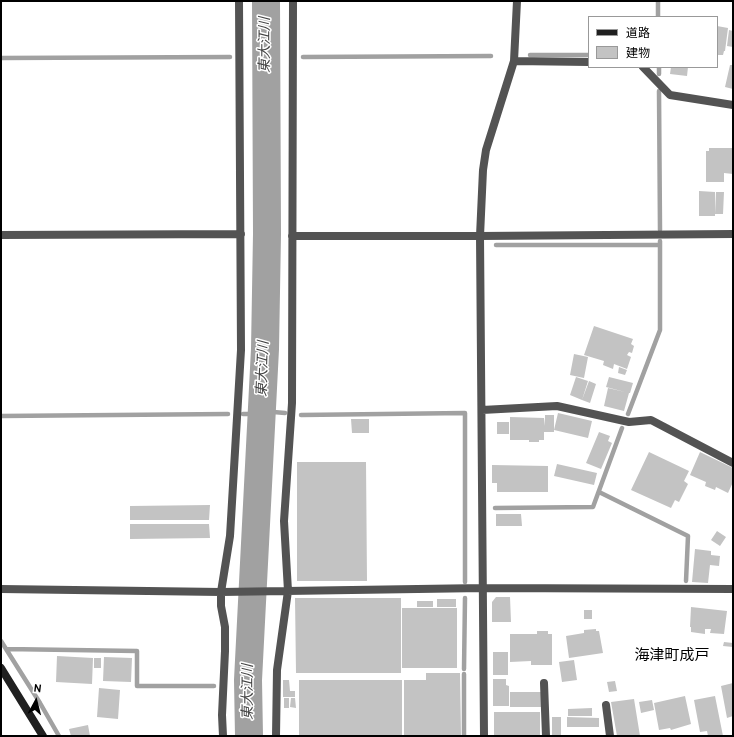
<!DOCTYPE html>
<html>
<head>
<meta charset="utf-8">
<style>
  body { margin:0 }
  #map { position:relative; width:734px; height:737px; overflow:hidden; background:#fff; font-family:Overpass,"Noto Sans JP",sans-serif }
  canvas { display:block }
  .frame { position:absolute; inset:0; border:2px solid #000; pointer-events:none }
  .legend { position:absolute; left:588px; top:16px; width:130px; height:52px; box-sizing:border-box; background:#fff; border:1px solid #999; margin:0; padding:5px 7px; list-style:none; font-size:12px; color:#000 }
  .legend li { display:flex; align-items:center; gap:8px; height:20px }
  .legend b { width:20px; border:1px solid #999 }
  .north { position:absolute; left:16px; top:681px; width:40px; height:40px; -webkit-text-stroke:3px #fff; paint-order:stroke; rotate:7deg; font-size:11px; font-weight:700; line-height:16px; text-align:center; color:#000 }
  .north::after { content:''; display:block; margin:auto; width:14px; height:18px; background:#000; clip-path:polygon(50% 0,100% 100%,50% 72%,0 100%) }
</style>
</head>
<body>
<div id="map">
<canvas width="734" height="737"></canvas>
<div class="frame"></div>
<ul class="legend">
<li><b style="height:5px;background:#202020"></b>道路</li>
<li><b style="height:11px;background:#c3c3c3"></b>建物</li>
</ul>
<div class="north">N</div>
</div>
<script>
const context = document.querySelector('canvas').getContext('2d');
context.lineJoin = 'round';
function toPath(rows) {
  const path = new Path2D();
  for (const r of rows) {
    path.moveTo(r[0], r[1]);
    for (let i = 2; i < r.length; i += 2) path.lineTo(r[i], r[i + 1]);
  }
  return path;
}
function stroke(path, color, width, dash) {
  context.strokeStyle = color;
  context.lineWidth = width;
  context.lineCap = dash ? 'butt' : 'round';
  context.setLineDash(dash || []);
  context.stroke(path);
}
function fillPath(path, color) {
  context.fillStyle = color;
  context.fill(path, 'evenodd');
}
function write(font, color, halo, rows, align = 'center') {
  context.font = font + ' Overpass,"Noto Sans JP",sans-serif';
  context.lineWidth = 3;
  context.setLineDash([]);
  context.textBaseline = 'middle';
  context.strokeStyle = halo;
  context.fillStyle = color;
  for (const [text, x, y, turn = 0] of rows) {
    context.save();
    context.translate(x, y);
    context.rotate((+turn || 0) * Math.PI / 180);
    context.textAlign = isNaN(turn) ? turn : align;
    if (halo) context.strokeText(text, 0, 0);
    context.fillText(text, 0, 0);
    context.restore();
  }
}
const stream = toPath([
  [658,1,658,17],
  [530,55,589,55],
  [303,57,491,56],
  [1,58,230,57],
  [659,67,659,74],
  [659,91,660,230],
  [496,245,660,245],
  [262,411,285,413],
  [243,414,262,414],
  [628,414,660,330,660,241],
  [301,415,465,413,465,582],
  [1,416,228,414],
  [599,492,688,536,686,581],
  [495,508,593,507,622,428],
  [1,641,40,703,59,736],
  [6,649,137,651,137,686,214,686],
  [464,669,465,598],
  [464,736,464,674]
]);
const river = toPath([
  [249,736,248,680,265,349,267,234,266,1]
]);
const building = toPath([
  [717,26,728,28,725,51,724,51,723,55,717,55],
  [729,30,733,31,733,47,727,46],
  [730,65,733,65,733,89,725,87],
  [671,67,688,67,687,76,670,74],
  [709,148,733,148,733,174,724,173,724,182,706,182,706,151,709,151],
  [699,191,715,192,715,216,699,216],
  [716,192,724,192,723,214,715,214],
  [594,326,633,339,631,344,634,346,632,353,629,352,627,355,631,357,627,369,614,364,613,369,603,365,604,361,584,355],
  [574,354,588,357,584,378,570,375],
  [619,367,627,370,625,375,618,373],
  [576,377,588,381,582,400,570,395],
  [609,377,633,383,630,393,629,393,624,411,604,406,608,388,625,392,606,387],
  [589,381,596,384,590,403,582,400],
  [558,413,592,421,588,438,554,430],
  [545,415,554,415,554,432,544,432,544,440,539,440,539,442,529,442,529,440,510,440,510,417,544,418,545,426],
  [351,419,369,419,369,433,352,433],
  [497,422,509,422,509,434,497,434],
  [599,432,610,436,608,441,612,443,601,469,586,463],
  [649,452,689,471,684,481,688,484,679,502,675,500,671,508,631,490],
  [700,452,733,468,733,482,728,493,716,487,715,490,705,486,706,482,690,475],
  [297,462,366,462,367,581,297,581],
  [557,464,597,473,594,485,554,476],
  [492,465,548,466,548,492,497,492,497,483,492,483],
  [210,505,209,520,130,520,130,506],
  [496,514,521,514,522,526,496,526],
  [130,524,209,524,210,538,130,539],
  [717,531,726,537,720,546,711,540],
  [695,549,711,551,711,555,720,556,719,566,710,565,708,583,692,582],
  [496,597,510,597,511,622,492,622,492,602],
  [295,598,401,598,401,673,296,673],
  [437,599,456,599,456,607,437,607],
  [417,601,433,601,433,607,417,607],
  [691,607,727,611,724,634,710,633,711,629,705,629,705,634,691,632,691,627,690,627],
  [402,608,457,608,457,668,402,668],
  [584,610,592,610,592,619,584,619],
  [596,629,596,631,599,631,603,653,569,658,566,636,584,633,584,630],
  [537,631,548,631,548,634,552,634,552,665,531,665,531,661,510,662,510,634,537,634],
  [724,642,733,643,733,647,723,646],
  [493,652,508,652,508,675,493,675],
  [57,656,93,658,92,684,56,682],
  [104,657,132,658,131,682,103,681],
  [94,658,101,658,101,668,94,668],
  [574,660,577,680,562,682,559,662],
  [426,673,460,673,461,736,404,736,404,680,426,680],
  [493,679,506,679,506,685,509,686,509,706,493,706],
  [283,680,289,680,290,691,295,691,295,697,283,697],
  [299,680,402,680,402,736,299,736],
  [615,681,617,691,609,692,607,682],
  [733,683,733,716,727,718,721,686],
  [99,688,120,690,118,719,97,717],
  [510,692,542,692,542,707,510,707],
  [685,696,691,724,671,730,670,728,659,730,654,703],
  [715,696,723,736,708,736,707,731,700,732,694,700],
  [284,698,289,698,289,708,284,708],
  [291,698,295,698,296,708,290,707],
  [634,699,640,736,617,736,611,702],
  [652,700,654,710,641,713,639,702],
  [592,708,592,716,568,716,568,709],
  [494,712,540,712,540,736,494,736],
  [552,717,561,717,561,736,552,736],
  [567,717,599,718,599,727,567,727],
  [88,725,90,736,71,736,69,729]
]);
const service = toPath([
  [544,683,546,736],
  [606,705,610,736]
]);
const minor = toPath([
  [514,61,589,62],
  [643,67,670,95,733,105],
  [1,235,241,234],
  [292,236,480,236,733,234],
  [482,410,557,406,629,422,651,420,733,463],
  [1,589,221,592,483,588,733,589],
  [223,736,222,715,225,651,225,627,221,606,221,592,230,536,241,350,239,1],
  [276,736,277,670,288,591,284,521,292,403,293,1],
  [484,736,480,236,483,170,486,150,514,61,517,1]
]);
const secondary = toPath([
  [1,668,43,736]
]);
const waterNames = [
  ["東大江川",266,45,-90],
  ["東大江川",264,369,-88],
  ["東大江川",249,692,-90]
];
const quarterNames = [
  ["海津町成戸",672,657]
];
stroke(stream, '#a1a1a1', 4.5);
stroke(river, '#a1a1a1', 28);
fillPath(building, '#c3c3c3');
stroke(service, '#535353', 8);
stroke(minor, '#535353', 8);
stroke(secondary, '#202020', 8);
write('italic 14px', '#424242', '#fff', waterNames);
write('15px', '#000', '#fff', quarterNames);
</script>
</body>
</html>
